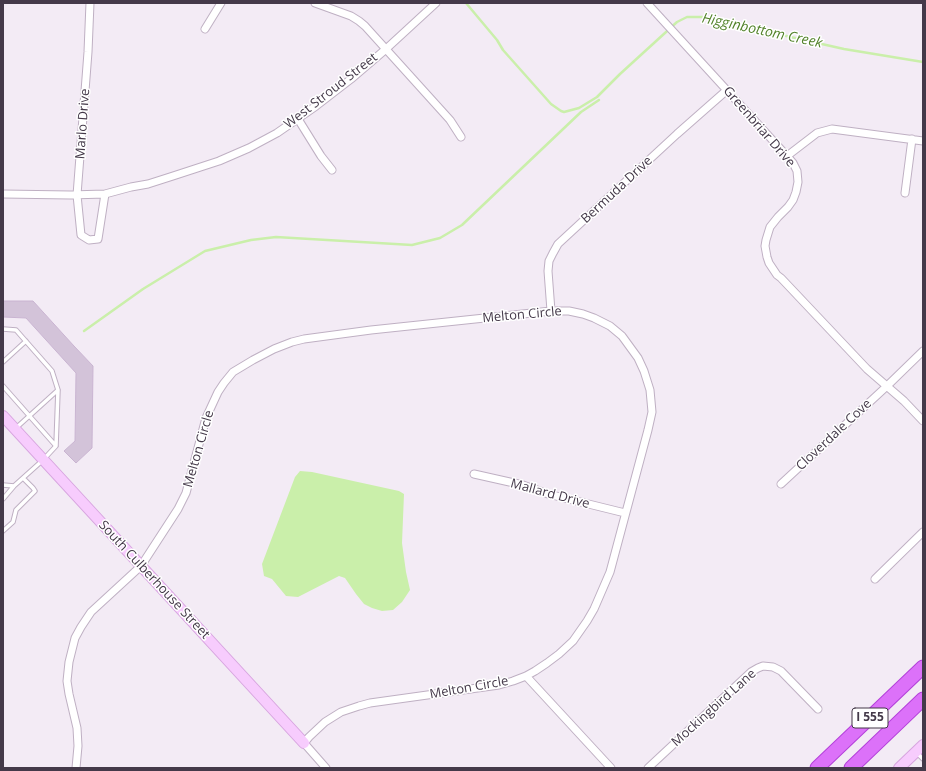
<!DOCTYPE html>
<html>
<head>
<meta charset="utf-8">
<style>
  body { margin:0 }
  #map { position:relative; width:926px; height:771px; overflow:hidden; background:#f3ebf5; font-family:"Open Sans",sans-serif }
  canvas { display:block }
  .frame { position:absolute; inset:0; border:4px solid #443949; pointer-events:none }
</style>
</head>
<body>
<div id="map">
<canvas width="926" height="771"></canvas>
<div class="frame"></div>
</div>
<script>
const context = document.querySelector('canvas').getContext('2d');
context.lineJoin = 'round';
function fillPath(path, color) {
  context.fillStyle = color;
  context.fill(path, 'evenodd');
}
function toPath(rows) {
  const path = new Path2D();
  for (const r of rows) {
    path.moveTo(r[0], r[1]);
    for (let i = 2; i < r.length; i += 2) path.lineTo(r[i], r[i + 1]);
  }
  return path;
}
function stroke(path, color, width, dash) {
  context.strokeStyle = color;
  context.lineWidth = width;
  context.lineCap = dash ? 'butt' : 'round';
  context.setLineDash(dash || []);
  context.stroke(path);
}
function write(font, color, halo, rows, align = 'center') {
  context.font = font + ' "Open Sans",sans-serif';
  context.lineWidth = 3;
  context.setLineDash([]);
  context.textBaseline = 'middle';
  context.strokeStyle = halo;
  context.fillStyle = color;
  for (const [text, x, y, turn = 0] of rows) {
    context.save();
    context.translate(x, y);
    context.rotate((+turn || 0) * Math.PI / 180);
    context.textAlign = isNaN(turn) ? turn : align;
    if (halo) context.strokeText(text, 0, 0);
    context.fillText(text, 0, 0);
    context.restore();
  }
}
const water = toPath([
  [300,471,312,472,399,491,404,494,402,543,406,572,410,590,402,602,393,610,382,611,372,608,364,604,356,594,345,578,339,576,298,597,286,596,272,579,264,576,262,564,295,477]
]);
const stream = toPath([
  [466,3,497,40,503,50,551,104,561,111,564,112,579,108,597,97,620,74,677,22,687,17,702,17,844,49,923,62],
  [84,331,143,289,205,251,251,240,276,237,412,245,440,238,462,225,581,112,599,100]
]);
const building = toPath([
  [3,301,33,301,74,346,93,366,92,448,76,463,64,451,75,441,76,373,26,318,3,317,3,301]
]);
const lane = toPath([
  [3,329,16,330,52,371,58,390,56,446,43,460,14,486,3,485],
  [3,362,26,341],
  [3,386,56,446],
  [16,428,58,390],
  [3,499,14,486],
  [3,531,13,522,16,510,35,491,33,488,23,478],
  [917,753,923,759]
]);
const street = toPath([
  [90,3,88,52,77,195,81,235,89,240,98,239,105,194],
  [315,3,351,16,359,21,365,26,450,120,461,137],
  [647,3,787,156,793,163,797,171,798,182,796,192,793,200,788,207,778,217,770,227,766,240,765,246,767,257,769,263,777,275,781,278,867,369,904,401,923,421],
  [205,29,221,3],
  [298,119,321,156,332,170],
  [787,156,817,133,832,129,923,141],
  [905,193,912,139],
  [3,194,70,195,105,194,131,187,148,184,173,176,219,161,249,148,277,133,316,106,351,79,386,49,436,3],
  [551,311,548,271,549,261,553,253,558,244,677,134,727,90],
  [474,474,523,485,548,494,625,513],
  [781,484,887,386,923,351],
  [875,579,923,532],
  [526,676,611,768],
  [76,768,78,746,77,728,69,694,67,681,69,662,75,638,81,627,91,612,141,566,178,509,186,493,206,418,218,392,224,383,233,372,253,360,274,349,292,342,304,339,371,330,551,311,569,311,583,314,594,318,610,326,622,336,638,358,644,371,650,390,652,412,648,430,610,572,594,609,587,621,573,641,559,654,547,663,535,671,526,676,513,681,499,685,370,703,359,706,341,712,325,722,309,737,304,743,326,768],
  [648,768,751,672,758,668,763,666,773,667,781,671,818,709]
]);
const secondary = toPath([
  [3,416,304,743],
  [899,768,923,745]
]);
const highway = toPath([
  [817,768,923,667],
  [851,768,923,699]
]);
const shields = [
  [870,718,36]
];
const shieldNames = [
  ["I 555",870,718]
];
const streetNames = [
  ["West Stroud Street",331,91,-38],
  ["Marlo Drive",83,124,-86],
  ["Greenbriar Drive",759,127,49],
  ["Bermuda Drive",617,190,-43],
  ["Melton Circle",522,315,-5],
  ["Cloverdale Cove",834,435,-43],
  ["Melton Circle",199,449,-74],
  ["Mallard Drive",550,494,15],
  ["South Culberhouse Street",154,580,47],
  ["Melton Circle",469,688,-10],
  ["Mockingbird Lane",714,708,-42]
];
const waterNames = [
  ["Higginbottom Creek",762,31,12]
];
fillPath(water, '#caefaa');
stroke(stream, '#caefaa', 2.5);
fillPath(building, '#d3c3d9');
stroke(building, '#c9b4d1', 1);
stroke(lane, '#bfb0c3', 5.5);
stroke(street, '#bfb0c3', 9);
stroke(secondary, '#d7a5df', 12);
stroke(highway, '#b341d9', 15);
stroke(lane, '#fff', 3.5);
stroke(street, '#fff', 7);
stroke(secondary, '#f7ccfd', 10);
stroke(highway, '#dc71f9', 13);
for (const [x, y, w] of shields) {
  const box = new Path2D();
  box.roundRect(x - w / 2, y - 10, w, 20, 3);
  context.fillStyle = '#fff';
  context.fill(box);
  stroke(box, '#443949', 1);
}
write('bold 12px', '#443949', null, shieldNames);
write('13px', '#443949', '#fff', streetNames);
write('italic 14px', '#52822a', '#fff', waterNames);
</script>
</body>
</html>
